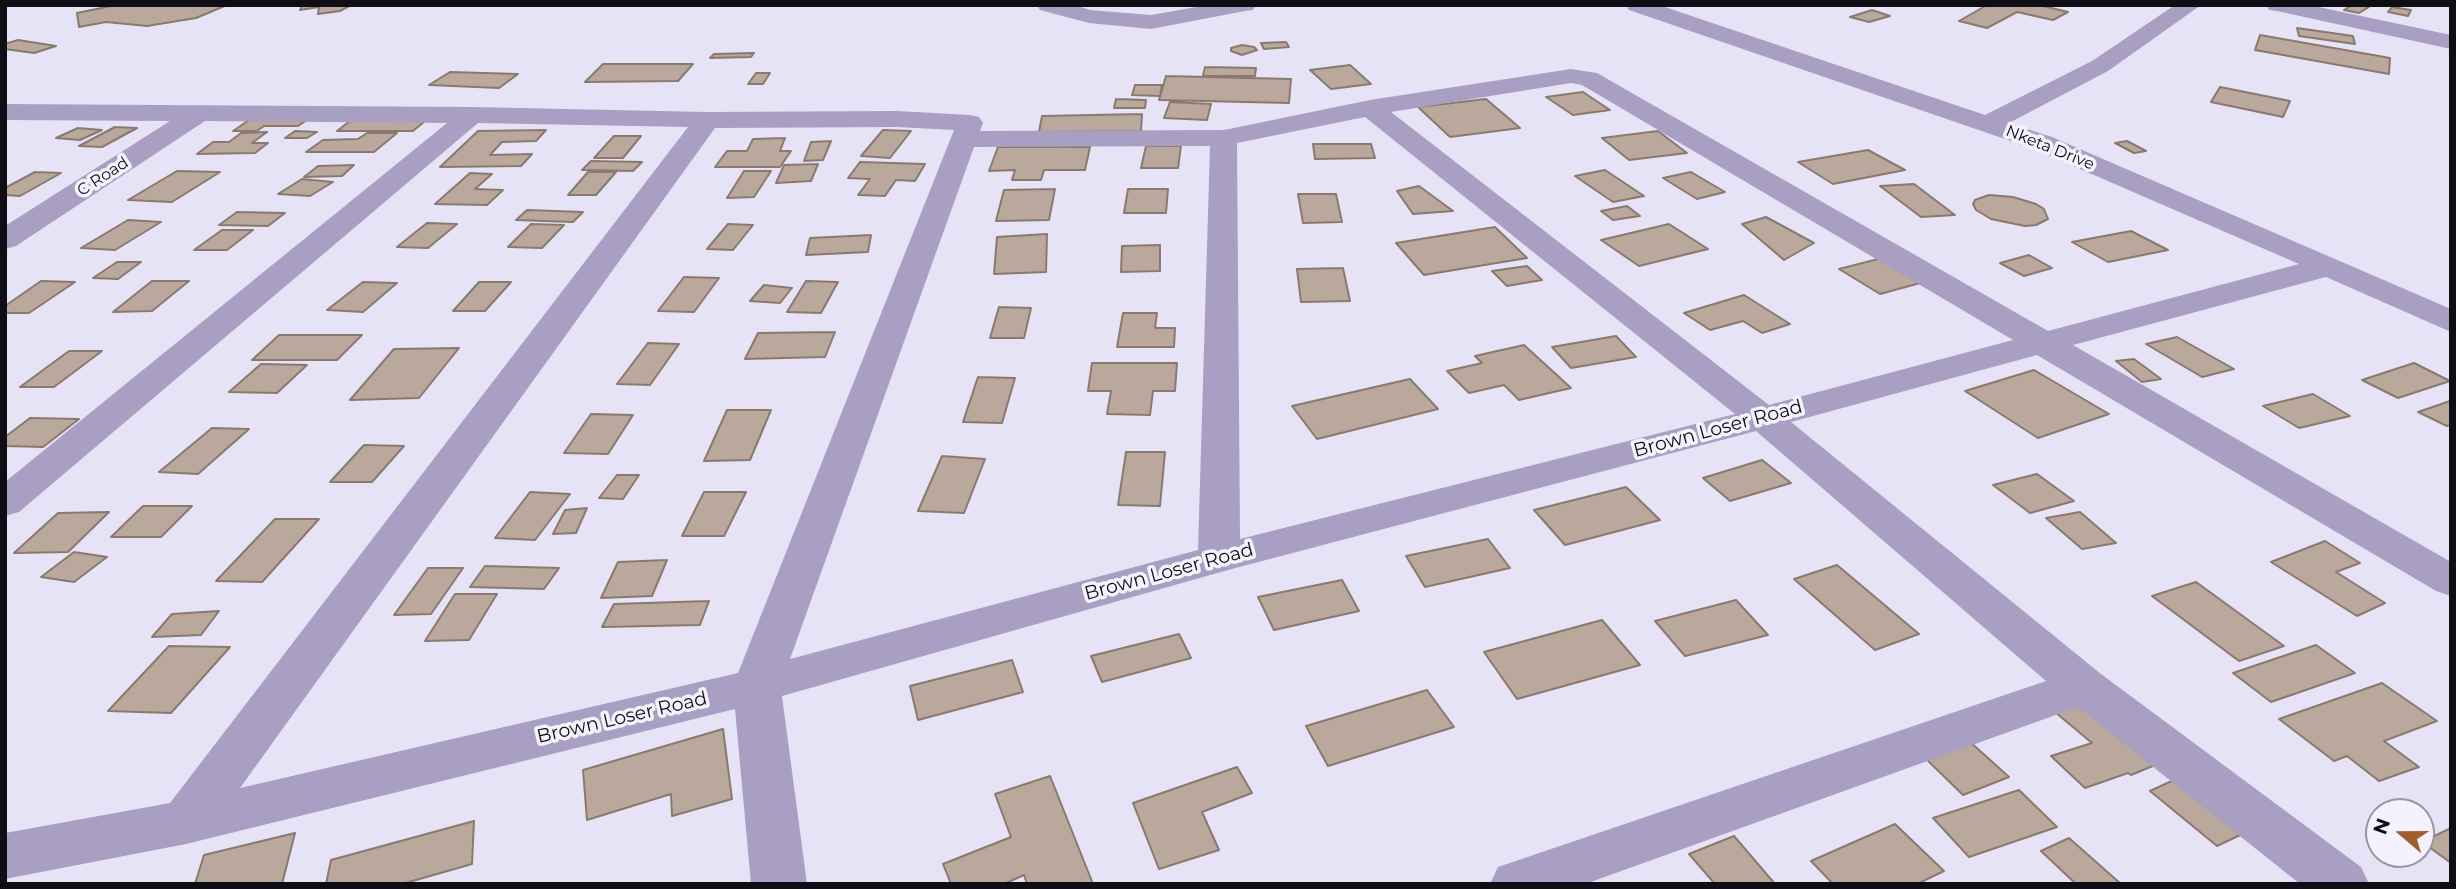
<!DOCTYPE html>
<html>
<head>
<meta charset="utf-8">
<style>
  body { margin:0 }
  #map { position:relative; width:2456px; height:889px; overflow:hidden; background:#e7e3f7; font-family:Montserrat,sans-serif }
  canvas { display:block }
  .frame { position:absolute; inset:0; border:7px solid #0f0e14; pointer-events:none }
  .north { position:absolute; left:2365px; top:798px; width:70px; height:70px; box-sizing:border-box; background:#f4f2fd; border:2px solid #9897a0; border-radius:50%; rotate:290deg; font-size:19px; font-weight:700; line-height:28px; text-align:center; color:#0f0e14 }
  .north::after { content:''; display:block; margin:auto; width:24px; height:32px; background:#a1602b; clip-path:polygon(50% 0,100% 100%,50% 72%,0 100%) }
</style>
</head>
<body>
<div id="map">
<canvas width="2456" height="889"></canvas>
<div class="frame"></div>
<div class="north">N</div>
</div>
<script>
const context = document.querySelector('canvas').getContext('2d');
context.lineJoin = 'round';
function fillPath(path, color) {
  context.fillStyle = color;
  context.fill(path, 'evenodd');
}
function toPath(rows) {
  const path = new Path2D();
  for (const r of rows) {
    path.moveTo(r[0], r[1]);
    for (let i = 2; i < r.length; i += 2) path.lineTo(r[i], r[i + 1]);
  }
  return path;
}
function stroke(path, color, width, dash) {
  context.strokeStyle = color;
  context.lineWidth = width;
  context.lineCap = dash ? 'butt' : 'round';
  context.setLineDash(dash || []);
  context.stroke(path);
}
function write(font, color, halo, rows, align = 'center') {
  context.font = font + ' Montserrat,sans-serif';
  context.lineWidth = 7;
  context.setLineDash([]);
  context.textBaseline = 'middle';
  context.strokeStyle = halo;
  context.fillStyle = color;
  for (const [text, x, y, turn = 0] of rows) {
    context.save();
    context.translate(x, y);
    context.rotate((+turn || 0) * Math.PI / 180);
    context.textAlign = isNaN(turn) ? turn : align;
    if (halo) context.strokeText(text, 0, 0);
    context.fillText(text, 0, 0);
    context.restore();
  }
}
const building = toPath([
  [116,5,227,5,196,18,147,26,106,22,79,27,77,13,116,5],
  [302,5,351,5,340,11,318,14,319,7,300,10,302,5],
  [1987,5,2039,5,2068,12,2053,20,2017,12,1987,28,1959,21,1987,5],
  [2352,5,2360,5,2369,7,2359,13,2344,10,2352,5],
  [2392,7,2411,10,2408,16,2388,12,2392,7],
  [1872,10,1890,16,1869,22,1850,17,1872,10],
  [2297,28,2353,36,2355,44,2299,36,2297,28],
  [2260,35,2390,58,2389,74,2255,50,2260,35],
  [18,40,56,46,34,53,5,49,5,44,18,40],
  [1286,42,1289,47,1264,49,1261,43,1286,42],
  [1242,45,1254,47,1257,50,1242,55,1231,51,1231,48,1242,45],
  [754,53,751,57,710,58,714,54,754,53],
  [603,64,693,64,678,81,585,82,603,64],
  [1350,65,1371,84,1331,89,1310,70,1350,65],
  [1205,67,1256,68,1255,76,1203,76,1205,67],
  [450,72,518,74,499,88,429,85,450,72],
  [756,73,770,73,763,84,748,84,756,73],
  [1166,76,1291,79,1289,103,1159,100,1166,76],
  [1135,85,1162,85,1160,96,1132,95,1135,85],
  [2220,87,2290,101,2283,117,2211,102,2220,87],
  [1583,92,1610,110,1573,115,1546,97,1583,92],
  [1116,99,1146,100,1145,108,1114,108,1116,99],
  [1486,99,1520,128,1450,137,1418,107,1486,99],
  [1170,102,1211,104,1207,120,1164,118,1170,102],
  [1142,114,1141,131,1039,132,1042,116,1142,114],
  [355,117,430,117,413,131,337,131,355,117],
  [252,118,310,118,298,126,264,126,257,131,233,131,252,118],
  [115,127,137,128,102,147,79,146,115,127],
  [78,128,102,130,80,140,56,138,78,128],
  [546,130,536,141,502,142,490,155,532,154,521,166,440,167,478,131,546,130],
  [883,130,911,131,890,158,861,156,883,130],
  [295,131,317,132,307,138,285,138,295,131],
  [1658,131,1687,153,1629,160,1602,138,1658,131],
  [267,132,252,143,268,143,255,153,197,154,213,142,229,142,241,133,267,132],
  [367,133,397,133,374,152,306,152,323,140,358,139,367,133],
  [614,136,641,136,623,158,594,158,614,136],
  [785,138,780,151,791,151,780,167,715,167,727,151,747,151,753,139,785,138],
  [831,141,823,160,804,161,811,142,831,141],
  [2127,141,2146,151,2134,153,2115,143,2127,141],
  [1313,144,1371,144,1375,158,1315,159,1313,144],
  [1146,146,1181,146,1178,168,1141,168,1146,146],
  [998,147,1090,147,1085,170,1044,170,1041,180,1012,180,1015,170,989,171,998,147],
  [1868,150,1905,170,1833,184,1798,162,1868,150],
  [591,161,642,162,633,171,582,170,591,161],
  [860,162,925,164,915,181,896,180,885,196,858,195,870,179,848,178,860,162],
  [818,164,811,181,776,183,784,165,818,164],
  [354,165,342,176,304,177,318,166,354,165],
  [1605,170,1644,196,1613,202,1575,176,1605,170],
  [177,171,220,172,172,202,128,200,177,171],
  [744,171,771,171,754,197,727,198,744,171],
  [35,172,61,173,20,196,5,195,5,188,35,172],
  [588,172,616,172,596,195,568,195,588,172],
  [1691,172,1725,192,1697,199,1663,178,1691,172],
  [470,173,492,174,475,189,503,190,487,205,435,204,470,173],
  [302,179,333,182,310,196,278,194,302,179],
  [1914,184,1955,215,1921,217,1880,186,1914,184],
  [1419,186,1453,211,1413,214,1397,191,1419,186],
  [1055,189,1049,220,996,221,1004,190,1055,189],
  [1128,189,1168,189,1166,213,1124,213,1128,189],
  [1298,194,1336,194,1342,222,1303,223,1298,194],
  [1989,195,2013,197,2036,204,2044,209,2048,219,2036,225,2025,226,1991,219,1976,210,1973,204,1975,200,1989,195],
  [1627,206,1640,216,1613,220,1601,211,1627,206],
  [527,210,583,212,573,222,516,220,527,210],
  [237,212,285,213,268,226,219,225,237,212],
  [1766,217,1814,243,1784,260,1742,224,1766,217],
  [128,220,161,222,115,250,81,248,128,220],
  [427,223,457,224,428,248,397,247,427,223],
  [531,224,564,225,542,248,508,247,531,224],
  [728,224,753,225,733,250,707,249,728,224],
  [1669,224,1708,249,1639,266,1601,240,1669,224],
  [1495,227,1527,258,1424,275,1396,243,1495,227],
  [222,230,253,230,227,250,194,250,222,230],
  [2131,231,2168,250,2108,262,2072,242,2131,231],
  [1047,234,1046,272,994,274,997,237,1047,234],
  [871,235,868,252,806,255,810,238,871,235],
  [1160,245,1160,271,1121,272,1122,246,1160,245],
  [2029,255,2052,268,2024,276,2000,263,2029,255],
  [1882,258,1924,282,1880,294,1839,269,1882,258],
  [117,262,141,262,118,279,93,278,117,262],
  [1527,266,1542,280,1507,286,1492,271,1527,266],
  [1343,268,1350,301,1301,302,1297,269,1343,268],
  [684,277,719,278,694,312,658,311,684,277],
  [41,281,75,282,29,313,5,313,5,306,41,281],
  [152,281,189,281,152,311,113,312,152,281],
  [806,281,838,282,821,313,787,312,806,281],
  [363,282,397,283,363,312,327,310,363,282],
  [479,282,511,282,485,311,453,311,479,282],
  [764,285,792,288,780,303,750,301,764,285],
  [1744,295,1790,324,1762,333,1743,321,1710,330,1684,313,1744,295],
  [999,307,1031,308,1024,338,990,338,999,307],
  [1123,313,1157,313,1155,328,1175,328,1174,347,1117,347,1123,313],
  [835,332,825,357,745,359,758,333,835,332],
  [279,335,362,335,337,360,252,360,279,335],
  [1616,336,1636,357,1571,368,1552,347,1616,336],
  [2177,337,2234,369,2202,377,2146,344,2177,337],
  [648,343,679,344,650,385,617,384,648,343],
  [1524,345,1571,388,1519,400,1504,385,1469,393,1447,371,1482,363,1475,356,1524,345],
  [459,348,419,398,350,400,394,349,459,348],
  [69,351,102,351,54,387,20,387,69,351],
  [2134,359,2161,379,2142,382,2116,361,2134,359],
  [1092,363,1177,363,1175,391,1153,391,1150,415,1107,414,1111,391,1088,391,1092,363],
  [2414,363,2450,381,2398,398,2362,380,2414,363],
  [261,364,307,365,277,393,229,392,261,364],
  [2034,370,2109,414,2038,438,1965,391,2034,370],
  [978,377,1015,378,1002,423,963,422,978,377],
  [1410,379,1438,409,1317,439,1292,406,1410,379],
  [2313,394,2350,416,2299,428,2263,406,2313,394],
  [2450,401,2451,425,2447,426,2418,412,2450,401],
  [727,410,771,410,750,460,704,461,727,410],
  [591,414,633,415,608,454,564,453,591,414],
  [30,418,79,419,43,447,5,446,5,437,30,418],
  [212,428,249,429,198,474,159,472,212,428],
  [364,445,404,446,372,482,330,482,364,445],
  [1126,452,1165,452,1160,506,1118,505,1126,452],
  [942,456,985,459,964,513,918,511,942,456],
  [1762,460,1791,483,1730,501,1703,478,1762,460],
  [2037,474,2074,501,2030,513,1993,485,2037,474],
  [617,475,639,475,623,499,599,498,617,475],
  [1626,487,1660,520,1565,545,1534,510,1626,487],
  [530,492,570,494,535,540,495,538,530,492],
  [704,492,746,492,724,536,682,536,704,492],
  [143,506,192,506,161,537,111,537,143,506],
  [587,508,576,533,553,534,565,510,587,508],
  [109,512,68,552,14,553,58,513,109,512],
  [2080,512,2116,543,2082,549,2046,518,2080,512],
  [275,519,319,519,262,582,216,581,275,519],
  [1488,539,1510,568,1425,587,1406,556,1488,539],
  [2325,541,2360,563,2336,572,2385,603,2357,616,2271,562,2325,541],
  [74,552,107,557,74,582,41,577,74,552],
  [667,560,652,596,601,598,618,562,667,560],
  [1837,565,1919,634,1875,650,1794,579,1837,565],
  [485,566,559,568,544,589,470,587,485,566],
  [428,568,463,568,431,614,394,615,428,568],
  [1342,580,1359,611,1274,630,1258,597,1342,580],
  [2196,582,2284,646,2239,661,2152,596,2196,582],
  [455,594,497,594,469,640,425,641,455,594],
  [1736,600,1768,635,1685,656,1655,621,1736,600],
  [709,601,700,625,602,627,614,604,709,601],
  [219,611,201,635,152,637,172,614,219,611],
  [1602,620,1640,665,1517,699,1484,652,1602,620],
  [1179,634,1191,658,1102,682,1091,656,1179,634],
  [2316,645,2355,673,2271,702,2233,673,2316,645],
  [169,646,230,647,171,713,108,711,169,646],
  [1012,660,1023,692,918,720,910,686,1012,660],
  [2382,683,2437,721,2384,741,2419,767,2379,781,2347,756,2334,761,2279,719,2382,683],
  [1427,690,1454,727,1328,766,1306,726,1427,690],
  [2083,701,2160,763,2131,775,2128,773,2085,788,2051,756,2092,743,2055,712,2083,701],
  [723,729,732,799,672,816,671,794,587,820,583,770,723,729],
  [1968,740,2009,777,1963,795,1923,756,1968,740],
  [1237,767,1252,793,1202,812,1219,850,1159,869,1133,803,1237,767],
  [2189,773,2257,827,2217,846,2150,791,2189,773],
  [1050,776,1093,884,1027,884,1024,875,1004,884,951,884,943,864,1011,837,995,794,1050,776],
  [2019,790,2057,827,1969,857,1933,818,2019,790],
  [474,821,472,864,402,884,326,884,331,860,474,821],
  [1895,824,1944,871,1917,884,1833,884,1811,861,1895,824],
  [2451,828,2451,863,2422,842,2451,828],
  [295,833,282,884,195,884,204,855,295,833],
  [1734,836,1775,884,1715,884,1689,854,1734,836],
  [2069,838,2121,884,2076,884,2041,851,2069,838]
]);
const minor = toPath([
  [1037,5,1074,5,1090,10,1151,15,1208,5,1256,5,1253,10,1245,11,1151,29,1089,23,1040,10,1037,5],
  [1626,5,1659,5,1985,115,2092,61,2175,5,2201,5,2108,71,2009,123,2052,137,2451,309,2451,332,2326,277,2073,345,2451,562,2451,596,2436,591,2037,355,1791,422,2101,674,2361,867,2369,884,2300,884,2078,707,1585,884,1490,884,1498,867,2046,681,1756,431,1228,570,782,696,807,884,751,884,735,709,186,844,5,879,5,833,170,803,688,127,478,123,19,512,5,516,5,482,447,123,205,121,16,246,5,249,5,226,170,121,5,120,5,104,472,107,707,112,897,111,970,115,979,117,983,123,980,131,1224,130,1370,100,1571,69,1597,73,2048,331,2299,264,2034,149,1629,10,1626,5],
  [1571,83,1582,85,2013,340,1769,405,1391,112,1571,83],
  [1365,117,1735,414,1240,539,1237,143,1365,117],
  [897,127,954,130,738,673,240,788,715,128,897,127],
  [1210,146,1198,550,790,659,974,147,1210,146],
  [2266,5,2309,5,2451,35,2451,49,2277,11,2269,10,2266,5]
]);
const farStreetnames = [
  ["Nketa Drive",2050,148,22],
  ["C Road",103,177,-33]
];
const streetNames = [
  ["Brown Loser Road",1718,429,-15],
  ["Brown Loser Road",1169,572,-15],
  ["Brown Loser Road",622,718,-13]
];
fillPath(building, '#baa89c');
stroke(building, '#8a796e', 2);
fillPath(minor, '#a89fc2');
write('16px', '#0f0e14', '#f4f2fd', farStreetnames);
write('19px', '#0f0e14', '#f4f2fd', streetNames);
</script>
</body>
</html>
